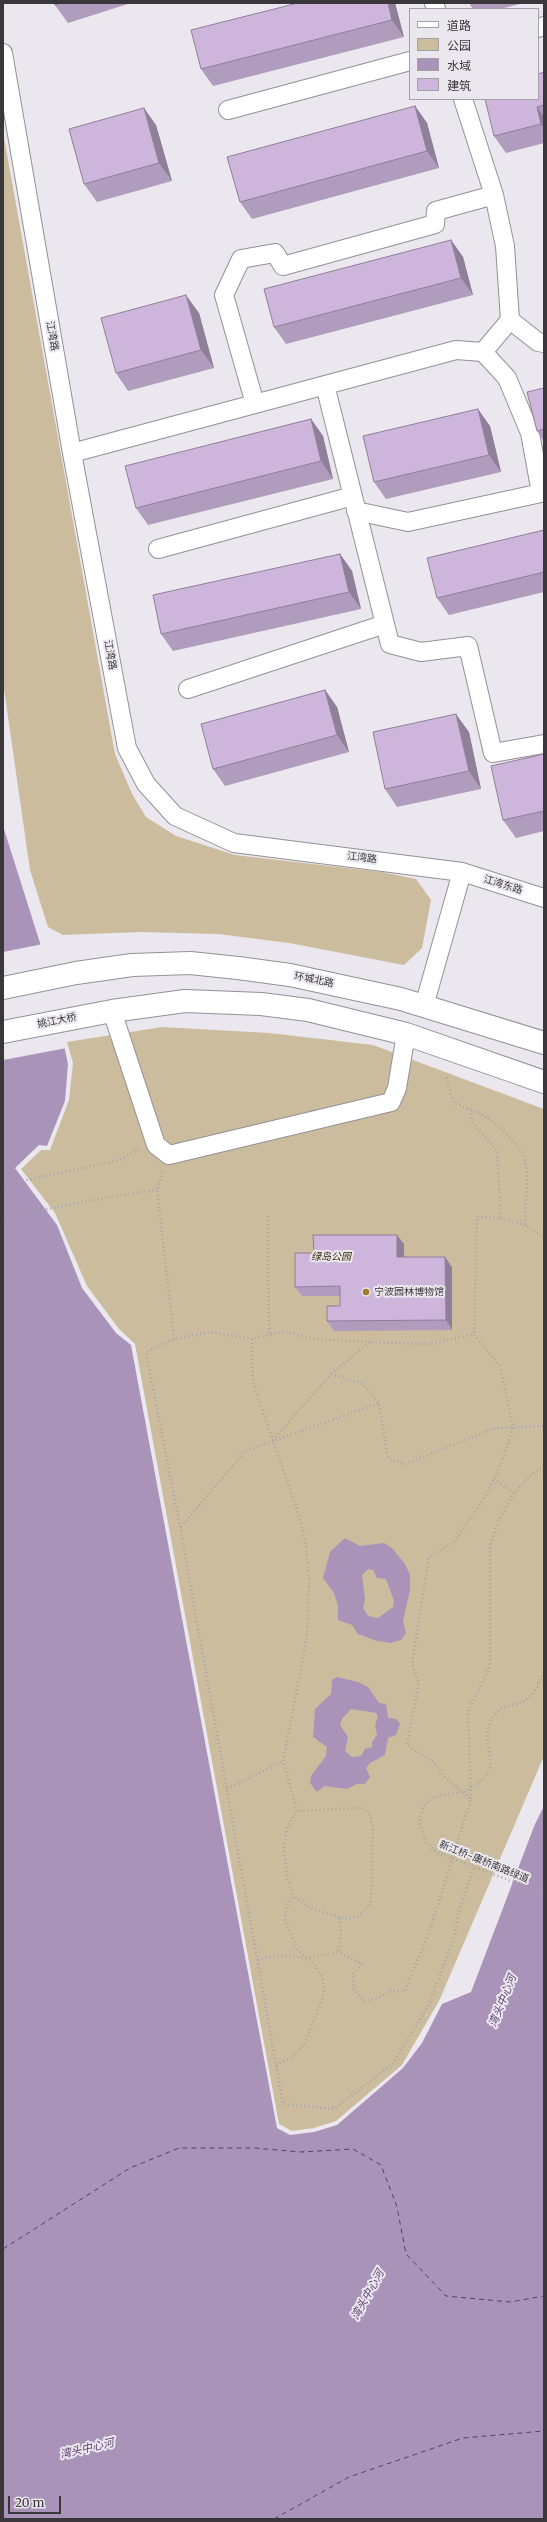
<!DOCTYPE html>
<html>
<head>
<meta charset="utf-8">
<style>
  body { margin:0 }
  #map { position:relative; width:547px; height:2522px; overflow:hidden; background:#ebe7ee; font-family:Merriweather,"Noto Sans SC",serif }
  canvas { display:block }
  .frame { position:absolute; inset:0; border:4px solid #39373a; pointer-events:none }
  .legend { position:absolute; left:409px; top:8px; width:130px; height:92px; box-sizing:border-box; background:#ebe7ee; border:1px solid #a4a1a6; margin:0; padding:5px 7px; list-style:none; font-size:12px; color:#39373a }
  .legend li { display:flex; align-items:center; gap:8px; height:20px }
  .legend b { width:20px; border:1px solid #a4a1a6 }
  .scale { position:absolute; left:8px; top:2496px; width:53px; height:18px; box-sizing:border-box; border:2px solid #39373a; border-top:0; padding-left:5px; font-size:12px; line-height:14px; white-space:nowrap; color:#39373a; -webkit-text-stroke:3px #ebe7ee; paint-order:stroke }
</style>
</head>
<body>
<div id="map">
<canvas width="547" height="2522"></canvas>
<div class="frame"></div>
<ul class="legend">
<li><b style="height:5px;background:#fff"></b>道路</li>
<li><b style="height:11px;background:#cbbc9e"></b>公园</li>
<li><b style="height:11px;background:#aa93b8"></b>水域</li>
<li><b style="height:11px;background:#cdb5db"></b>建筑</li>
</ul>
<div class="scale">20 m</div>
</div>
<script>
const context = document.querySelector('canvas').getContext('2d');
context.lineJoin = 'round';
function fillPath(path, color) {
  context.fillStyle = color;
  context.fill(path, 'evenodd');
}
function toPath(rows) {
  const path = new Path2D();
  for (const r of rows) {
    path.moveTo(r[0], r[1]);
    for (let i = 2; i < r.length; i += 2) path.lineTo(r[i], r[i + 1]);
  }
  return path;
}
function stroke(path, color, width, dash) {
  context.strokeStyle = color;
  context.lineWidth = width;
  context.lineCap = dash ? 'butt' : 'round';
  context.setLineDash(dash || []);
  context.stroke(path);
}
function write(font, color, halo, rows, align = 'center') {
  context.font = font + ' Merriweather,"Noto Sans SC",serif';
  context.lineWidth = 4;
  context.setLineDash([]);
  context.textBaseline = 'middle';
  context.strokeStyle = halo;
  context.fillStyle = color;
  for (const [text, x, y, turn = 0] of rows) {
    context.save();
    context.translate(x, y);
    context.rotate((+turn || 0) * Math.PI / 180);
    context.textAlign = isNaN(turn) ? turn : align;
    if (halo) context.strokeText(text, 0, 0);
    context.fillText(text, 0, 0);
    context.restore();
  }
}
const green = toPath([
  [3,132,115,754,132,794,146,817,176,836,235,855,381,872,416,879,431,900,422,948,404,965,289,943,218,934,140,932,63,935,48,927,30,870,3,682],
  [162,1027,269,1033,373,1045,544,1109,544,1756,439,2001,402,2065,336,2121,314,2128,292,2131,279,2124,135,1344,119,1329,87,1286,55,1213,21,1169,41,1150,50,1150,69,1100,73,1063,67,1042]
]);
const water = toPath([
  [3,826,47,965,68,1064,65,1101,47,1146,39,1145,15,1168,57,1225,82,1288,116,1333,131,1345,277,2128,290,2135,314,2132,337,2125,403,2068,422,2043,442,2004,471,1992,535,1824,544,1806,544,2519,3,2519],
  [345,1538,360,1546,384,1543,392,1548,405,1564,410,1575,410,1590,403,1621,406,1633,401,1640,391,1643,377,1641,358,1634,352,1625,338,1620,338,1606,334,1593,323,1578,330,1552],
  [368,1569,373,1570,377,1578,386,1579,394,1601,393,1607,378,1618,368,1616,363,1608,365,1599,362,1575],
  [337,1677,358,1682,368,1687,379,1703,386,1704,388,1718,396,1719,400,1724,396,1735,388,1738,385,1755,370,1763,366,1768,370,1777,365,1784,357,1784,347,1789,324,1786,317,1792,310,1783,311,1776,326,1756,327,1747,313,1737,315,1709,331,1694,332,1680],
  [351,1709,376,1713,378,1717,375,1725,377,1735,372,1742,372,1747,365,1749,361,1756,352,1757,345,1751,348,1737,340,1725,342,1719]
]);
const pier = toPath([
  [43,944,49,965,67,1048,3,1060,3,952]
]);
const ferry = toPath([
  [3,2249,130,2168,179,2148,254,2148,301,2152,353,2149,381,2165,397,2207,406,2254,446,2296,510,2302,544,2296],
  [274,2519,349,2477,463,2438,544,2431]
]);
const path = toPath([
  [446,1078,454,1103,481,1114,502,1129,523,1153,527,1173,525,1225,544,1237],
  [471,1110,472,1122,497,1151,501,1218,477,1217,474,1334],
  [163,1172,157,1190,174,1339],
  [3,1185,120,1160,139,1149],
  [268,1216,269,1335],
  [3,1218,113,1196,157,1190],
  [501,1218,525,1225],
  [252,1339,253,1383,298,1512,306,1545,309,1583,307,1637,283,1761,297,1811,287,1827,284,1849,287,1878,294,1896,310,1908,339,1917,348,1919,358,1916,371,1903,373,1827,370,1815,363,1808,297,1811],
  [370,1342,312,1339,285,1331,252,1339,210,1332,174,1339,146,1352,180,1527,283,2104,334,2109,393,2064,429,2004,454,1938,459,1911,474,1867],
  [331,1374,363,1384,379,1403,388,1458,405,1464,495,1428,544,1426],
  [273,1440,331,1374,370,1342,429,1344,474,1334,500,1366,513,1426,503,1459,487,1494,454,1542,429,1557,412,1664,419,1683,407,1745,432,1761,446,1778,471,1799,430,1930,405,1991,390,1991,378,1998,364,2001,354,1989,353,1974,362,1964,339,1952,341,1929,339,1917],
  [494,1479,514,1493],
  [181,1527,245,1451,379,1403],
  [227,1789,283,1761],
  [471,1799,468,1711,490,1667,490,1546,498,1522,514,1493,532,1474,544,1468],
  [258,1960,277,1955,307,1958,339,1952],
  [276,2065,291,2058,304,2045,324,1994,323,1980,315,1965,297,1949,285,1920,286,1907,294,1896]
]);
const minor = toPath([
  [434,3,436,9],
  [538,28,544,26],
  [3,53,72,453,127,748,146,784,175,816,234,843,462,872,424,1006],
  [463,99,494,195,505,246,510,320,538,342,544,343],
  [228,110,410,61],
  [325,385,390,644,421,652,468,646,493,753,544,744],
  [255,404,224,295,241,259,275,253,283,266,435,224,436,211,494,195],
  [72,453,456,350,483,352,510,320],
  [356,511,408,522,541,493,530,433,507,378,483,352],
  [158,549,353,496],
  [188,689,385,624],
  [462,872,544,898],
  [112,1011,156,1145,169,1155,391,1102,397,1088,406,1034]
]);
const major = toPath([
  [3,988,76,973,132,965,190,963,238,968,290,975,401,999,544,1043],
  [3,1032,112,1011,185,1001,261,1004,308,1010,406,1034,544,1082]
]);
const pathBridge = toPath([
  [544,1672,534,1693,523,1702,501,1708,491,1719,487,1735,491,1765,484,1779,464,1792,440,1795,428,1801,423,1807,419,1822,426,1843,436,1852,544,1894]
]);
const wall = toPath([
  [54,3,131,3,68,23,55,5],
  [395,3,404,37,213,86,201,69],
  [469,3,524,3,500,9,473,9],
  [544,72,544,143,506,153,494,136],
  [415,106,427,123,439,168,252,219,240,202],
  [156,125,172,181,97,202,84,184],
  [451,240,463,257,473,295,286,344,274,327],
  [199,313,214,368,128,391,116,373],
  [544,388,544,442,537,431],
  [311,419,323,436,333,479,148,525,136,508],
  [490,426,501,472,386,499,374,482],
  [544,530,544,592,449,615,437,598],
  [340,554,352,571,361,609,173,651,161,634],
  [325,690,337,707,349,752,225,786,213,769],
  [469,732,481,789,397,807,385,789],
  [544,754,544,831,516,838,503,820],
  [404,1244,404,1257,452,1267,452,1330,334,1331,327,1321,340,1306,340,1296,302,1296,295,1287,314,1253]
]);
const shadedWall = toPath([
  [388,3,395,3,404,37,392,20],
  [415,106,427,123,439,168,427,151],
  [537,107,544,117,544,129,541,124],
  [144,108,156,125,172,181,159,163],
  [451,240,463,257,473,295,461,278],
  [186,295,199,313,214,368,201,350],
  [478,409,490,426,501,472,489,455],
  [311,419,323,436,333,479,321,461],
  [340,554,352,571,361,609,349,592],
  [325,690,337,707,349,752,337,735],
  [456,714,469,732,481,789,469,771],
  [397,1235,404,1244,404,1267,397,1257],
  [445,1257,452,1267,452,1330,446,1320]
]);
const building = toPath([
  [54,3,62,3,55,5,54,3],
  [298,3,388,3,392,20,201,69,191,30,298,3],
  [544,72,544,105,537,107,541,124,494,136,485,99,538,99,538,74,544,72],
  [415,106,427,151,240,202,227,157,415,106],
  [144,108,159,163,84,184,69,129,144,108],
  [451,240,461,278,274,327,264,289,451,240],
  [186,295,201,350,116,373,101,318,186,295],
  [544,388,544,429,537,431,527,392,544,388],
  [478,409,489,455,374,482,363,436,478,409],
  [311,419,321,461,136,508,125,466,311,419],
  [544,530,544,572,437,598,427,558,544,530],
  [340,554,349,592,161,634,153,595,340,554],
  [325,690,337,735,213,769,201,724,325,690],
  [456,714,469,771,385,789,373,732,456,714],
  [544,754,544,811,503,820,491,766,544,754],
  [313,1235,397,1235,397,1257,445,1257,446,1320,327,1321,327,1306,340,1306,340,1286,295,1287,295,1253,314,1253,313,1235]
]);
const markers = [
  [366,1292,4,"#9d7a25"]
];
const streetNames = [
  ["江湾路",52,336,80],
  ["江湾路",110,655,80],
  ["江湾路",362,858,7],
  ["江湾东路",503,885,17],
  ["环城北路",314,980,11],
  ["姚江大桥",57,1021,-11],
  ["新江桥-康桥南路绿道",484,1862,22]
];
const parkNames = [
  ["绿岛公园",331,1257]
];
const poiNames = [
  ["宁波园林博物馆",374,1292]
];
const waterNames = [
  ["湾头中心河",503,2001,-68],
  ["湾头中心河",368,2295,-61],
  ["湾头中心河",87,2449,-13]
];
fillPath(green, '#cbbc9e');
fillPath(water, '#aa93b8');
fillPath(pier, '#ebe7ee');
stroke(ferry, '#5d3d6f', 1, [5, 4]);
stroke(minor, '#949097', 20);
stroke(major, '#949097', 24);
stroke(path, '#a6a3a9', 2.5, [1, 3]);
stroke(minor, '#fff', 18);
stroke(major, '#fff', 22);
stroke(pathBridge, '#a6a3a9', 2.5, [1, 3]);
fillPath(wall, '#b09cbc');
fillPath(shadedWall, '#907f99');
fillPath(building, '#cdb5db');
stroke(building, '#907f99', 1);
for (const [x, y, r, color] of markers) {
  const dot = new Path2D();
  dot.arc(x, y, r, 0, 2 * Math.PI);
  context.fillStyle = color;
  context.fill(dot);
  stroke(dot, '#ebe7ee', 1.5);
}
write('10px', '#39373a', '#ebe7ee', streetNames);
write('italic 10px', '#392a08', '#ebe7ee', parkNames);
write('10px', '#39373a', '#ebe7ee', poiNames, 'left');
write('italic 11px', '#5d3d6f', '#ebe7ee', waterNames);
</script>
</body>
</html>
